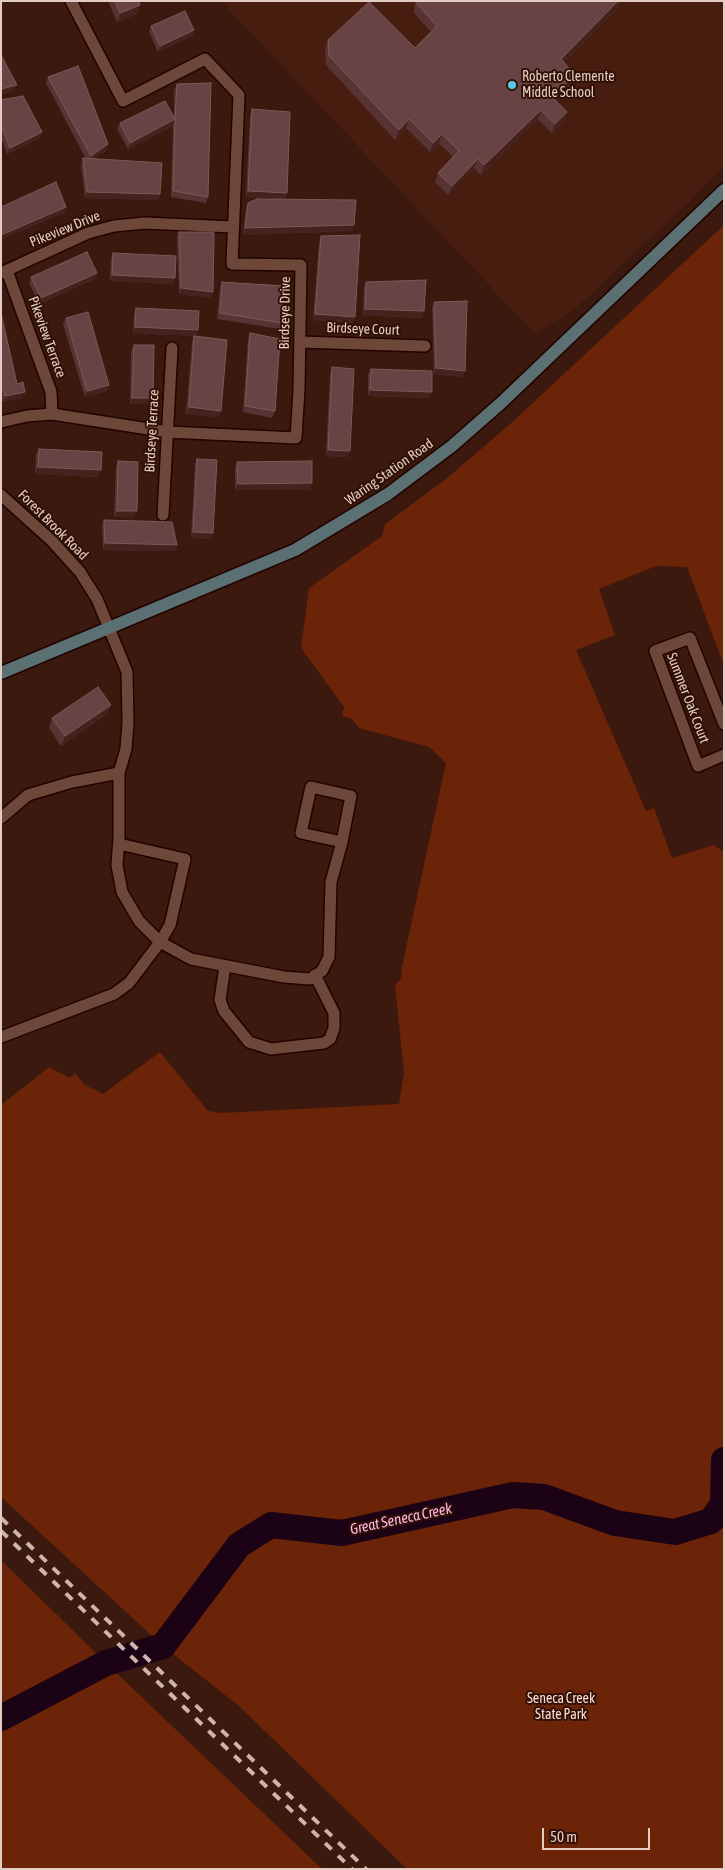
<!DOCTYPE html>
<html>
<head>
<meta charset="utf-8">
<style>
  body { margin:0 }
  #map { position:relative; width:725px; height:1870px; overflow:hidden; background:#3b190e; font-family:"Asap Condensed",sans-serif }
  canvas { display:block }
  .frame { position:absolute; inset:0; border:2px solid #e3ccc4; pointer-events:none }
  .scale { position:absolute; left:542px; top:1828px; width:108px; height:22px; box-sizing:border-box; border:2px solid #e3ccc4; border-top:0; padding-left:6px; font-size:15px; line-height:18px; white-space:nowrap; color:#e3ccc4; -webkit-text-stroke:4px #311005; paint-order:stroke }
</style>
</head>
<body>
<div id="map">
<canvas width="725" height="1870"></canvas>
<div class="frame"></div>
<div class="scale">50 m</div>
</div>
<script>
const context = document.querySelector('canvas').getContext('2d');
context.lineJoin = 'round';
function fillPath(path, color) {
  context.fillStyle = color;
  context.fill(path, 'evenodd');
}
function toPath(rows) {
  const path = new Path2D();
  for (const r of rows) {
    path.moveTo(r[0], r[1]);
    for (let i = 2; i < r.length; i += 2) path.lineTo(r[i], r[i + 1]);
  }
  return path;
}
function stroke(path, color, width, dash) {
  context.strokeStyle = color;
  context.lineWidth = width;
  context.lineCap = dash ? 'butt' : 'round';
  context.setLineDash(dash || []);
  context.stroke(path);
}
function write(font, color, halo, rows, align = 'center') {
  context.font = font + ' "Asap Condensed",sans-serif';
  context.lineWidth = 4;
  context.setLineDash([]);
  context.textBaseline = 'middle';
  context.strokeStyle = halo;
  context.fillStyle = color;
  for (const [text, x, y, turn = 0] of rows) {
    context.save();
    context.translate(x, y);
    context.rotate((+turn || 0) * Math.PI / 180);
    context.textAlign = isNaN(turn) ? turn : align;
    if (halo) context.strokeText(text, 0, 0);
    context.fillText(text, 0, 0);
    context.restore();
  }
}
const built = toPath([
  [221,1,724,1,724,168,574,310,535,334]
]);
const green = toPath([
  [724,225,724,665,687,567,656,566,599,589,615,635,576,650,646,811,654,808,672,858,714,845,724,852,724,1869,407,1869,239,1706,163,1646,1,1497,1,1105,49,1067,70,1078,75,1073,85,1085,103,1094,160,1052,208,1111,221,1113,399,1104,404,1073,395,985,402,978,401,971,446,763,429,747,359,728,352,719,342,716,344,707,301,648,309,588,382,536,385,524,446,479,509,425],
  [1,1560,106,1663,322,1869,1,1869]
]);
const stream = toPath([
  [711,1521,724,1521]
]);
const river = toPath([
  [1,1718,106,1663,163,1646,239,1545,271,1525,342,1533,513,1495,544,1497,615,1523,675,1532,711,1521,723,1504,724,1460]
]);
const street = toPath([
  [7,271,51,392,52,414],
  [1,273,88,233,114,226,145,223,233,227],
  [300,342,425,346],
  [1,422,27,416,52,414,168,432,296,438,299,389,301,265,232,264,239,95,205,59,123,101,71,1],
  [1,495,52,541,80,572,97,599,127,672,128,723,126,749,119,773,119,838,117,865,122,892,139,921,160,942,191,959,284,977,310,979,322,971,329,957,331,882,342,842,351,796,311,787,301,833,342,842],
  [163,515,172,348],
  [724,724,690,638,655,651,698,766,724,755],
  [1,818,28,795,72,782,119,773],
  [225,966,220,1000,224,1011,249,1042,271,1049,324,1043,330,1039,334,1028,334,1013,315,975],
  [1,1037,114,994,129,983,160,942,170,925,185,859,119,844]
]);
const secondary = toPath([
  [1,673,295,550,388,494,452,446,501,403,724,190]
]);
const rail = toPath([
  [1,1518,366,1869],
  [1,1531,352,1869]
]);
const wall = toPath([
  [108,1,139,1,140,5,137,14,117,22],
  [415,1,620,1,617,9,564,62,571,83,556,100,567,112,564,121,552,133,538,119,481,175,474,168,448,195,435,182,438,173,453,157,439,143,430,152,406,128,395,140,326,65,325,49,328,40,415,48,431,32,414,13],
  [151,26,194,30,192,36,158,52,149,32],
  [48,77,108,144,106,151,93,159,160,194,158,200,85,198,81,165,83,158,86,159,46,83],
  [177,84,208,197,206,203,171,197,173,126,128,149,117,129,120,123,174,116,174,90],
  [1,100,40,138,7,154,1,137],
  [252,109,287,193,285,199,246,197,250,115],
  [248,203,354,225,352,231,243,235,246,209],
  [179,232,211,298,179,294,177,238],
  [321,236,353,323,313,320,319,243],
  [113,253,175,278,172,284,110,281,111,259],
  [31,277,95,279,39,304,29,283],
  [222,282,282,323,280,329,217,319,220,288],
  [366,282,424,311,422,318,363,315,364,288],
  [434,302,463,377,434,374,432,308],
  [136,308,198,330,196,336,133,333,134,315],
  [1,313,17,384,22,398,3,402,1,396],
  [66,318,109,385,107,391,85,397,63,324],
  [250,333,275,411,272,418,243,412,248,339],
  [194,336,221,411,218,417,186,414,192,342],
  [134,345,151,404,130,404,131,351],
  [332,367,348,457,326,456,330,374],
  [371,369,430,398,368,396,368,375],
  [39,449,98,477,35,474,36,455],
  [197,459,213,533,211,539,191,538,195,465],
  [118,461,134,517,114,517,116,467],
  [237,462,312,483,310,490,235,490,235,468],
  [104,520,177,545,175,551,103,550,102,526],
  [107,714,61,746,49,728,52,718]
]);
const shadedWall = toPath([
  [618,1,620,1,617,9,558,68,561,59],
  [140,5,137,14,117,22,120,13],
  [194,30,192,36,158,52,160,46],
  [574,74,571,83,550,107,553,98],
  [17,85,14,91,1,95,1,89],
  [541,110,538,119,481,175,484,165],
  [567,112,564,121,552,133,555,124],
  [175,119,173,126,128,149,130,143],
  [409,119,406,128,395,140,399,130],
  [42,132,40,138,7,154,10,148],
  [442,134,439,143,430,152,433,143],
  [108,144,106,151,88,162,91,156],
  [478,159,474,168,448,195,452,186],
  [248,191,287,193,285,199,246,197],
  [87,192,160,194,158,200,85,198],
  [66,207,64,213,1,240,1,235],
  [354,225,352,231,243,235,245,228],
  [97,273,95,279,39,304,41,298],
  [112,275,175,278,172,284,110,281],
  [181,288,213,292,211,298,179,294],
  [365,309,424,311,422,318,363,315],
  [315,314,355,317,353,323,313,320],
  [135,327,198,330,196,336,133,333],
  [436,368,465,371,463,377,434,374],
  [109,385,107,391,85,397,87,391],
  [370,390,432,392,430,398,368,396],
  [25,392,22,398,3,402,5,396],
  [132,398,153,398,151,404,130,404],
  [189,407,221,411,218,417,186,414],
  [328,450,350,451,348,457,326,456],
  [38,467,101,470,98,477,35,474],
  [312,483,310,490,235,490,238,484],
  [117,511,137,511,134,517,114,517],
  [193,532,213,533,211,539,191,538],
  [105,543,177,545,175,551,103,550],
  [111,705,107,714,61,746,65,736]
]);
const building = toPath([
  [115,1,139,1,140,5,120,13,115,1],
  [417,1,618,1,561,59,574,74,553,98,567,112,555,124,541,110,484,165,478,159,452,186,438,173,459,151,442,134,433,143,409,119,399,130,329,56,328,40,369,2,415,48,437,26,417,4,417,1],
  [185,11,194,30,160,46,151,26,185,11],
  [1,55,17,85,1,89,1,55],
  [78,66,108,144,91,156,48,77,78,66],
  [211,83,208,197,173,191,175,119,130,143,120,123,165,101,175,119,177,84,211,83],
  [23,96,42,132,10,148,1,125,1,100,23,96],
  [252,109,290,112,287,193,248,191,252,109],
  [83,158,162,163,160,194,87,192,83,158],
  [56,182,66,207,1,235,1,207,56,182],
  [257,199,356,200,354,225,245,228,248,203,257,199],
  [179,232,214,232,213,292,181,288,179,232],
  [360,235,355,317,315,314,321,236,360,235],
  [87,252,97,273,41,298,31,277,87,252],
  [113,253,176,256,175,278,112,275,113,253],
  [426,280,424,311,365,309,366,282,426,280],
  [222,282,284,286,282,323,220,313,222,282],
  [467,301,465,371,436,368,434,302,467,301],
  [136,308,199,311,198,330,135,327,136,308],
  [88,312,109,385,87,391,66,318,88,312],
  [1,313,17,384,23,382,25,392,5,396,3,387,1,388,1,313],
  [250,333,280,339,275,411,245,406,250,333],
  [194,336,227,340,221,411,189,407,194,336],
  [134,345,154,345,153,398,132,398,134,345],
  [332,367,354,369,350,451,328,450,332,367],
  [371,369,432,371,432,392,370,390,371,369],
  [39,449,102,452,101,470,38,467,39,449],
  [197,459,217,460,213,533,193,532,197,459],
  [118,461,138,462,137,511,117,511,118,461],
  [312,461,312,483,238,484,237,462,312,461],
  [104,520,172,522,177,545,105,543,104,520],
  [98,687,111,705,65,736,52,718,98,687]
]);
const markers = [
  [512,85,5,"#5bc8e6"]
];
const poiNames = [
  ["Roberto Clemente",522,77],
  ["Middle School",522,93]
];
const streetNames = [
  ["Pikeview Drive",65,229,-22],
  ["Birdseye Drive",285,313,-89],
  ["Birdseye Court",363,329,2],
  ["Pikeview Terrace",47,337,70],
  ["Birdseye Terrace",152,431,-87],
  ["Waring Station Road",389,472,-35],
  ["Forest Brook Road",53,525,45],
  ["Summer Oak Court",688,698,69]
];
const parkNames = [
  ["Seneca Creek",561,1699],
  ["State Park",561,1715]
];
const waterNames = [
  ["Great Seneca Creek",401,1519,-12]
];
fillPath(built, '#461d0f');
fillPath(green, '#6c2408');
stroke(stream, '#1b0214', 4.5);
stroke(river, '#1b0214', 26);
stroke(street, '#210300', 14);
stroke(secondary, '#210300', 15);
stroke(street, '#6d473a', 11);
stroke(secondary, '#5b7072', 12);
stroke(rail, '#cdb5ac', 4, [9, 9]);
fillPath(wall, '#583334');
fillPath(shadedWall, '#46221e');
fillPath(building, '#674443');
stroke(building, '#7b5958', 1);
for (const [x, y, r, color] of markers) {
  const dot = new Path2D();
  dot.arc(x, y, r, 0, 2 * Math.PI);
  context.fillStyle = color;
  context.fill(dot);
  stroke(dot, '#311005', 2);
}
write('14px', '#e3ccc4', '#311005', poiNames, 'left');
write('14px', '#e3ccc4', '#311005', streetNames);
write('14px', '#f9dcd3', '#311005', parkNames);
write('italic 15px', '#feb6e7', '#311005', waterNames);
</script>
</body>
</html>
